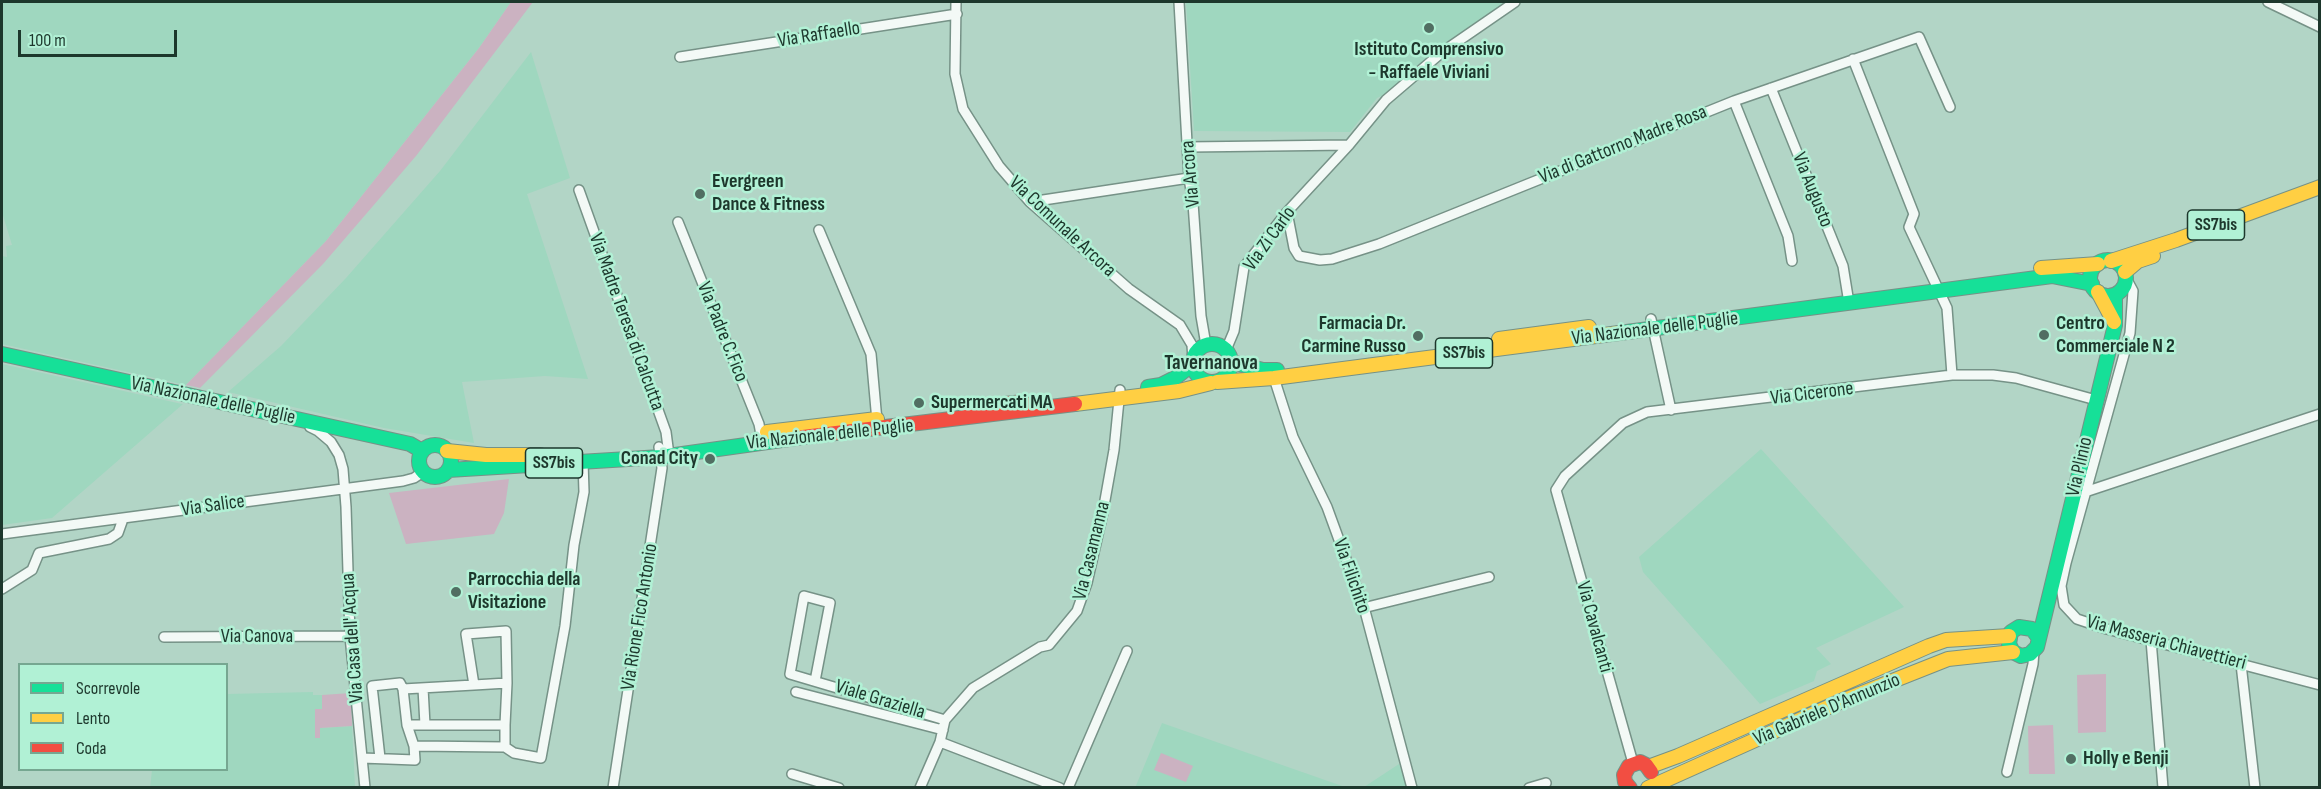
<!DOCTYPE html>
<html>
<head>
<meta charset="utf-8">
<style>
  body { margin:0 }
  #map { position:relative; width:2321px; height:789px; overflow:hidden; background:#b2d5c6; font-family:"Sofia Sans Condensed",sans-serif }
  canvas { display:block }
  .frame { position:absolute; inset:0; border:3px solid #1d372c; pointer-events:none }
  .legend { position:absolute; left:18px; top:663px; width:210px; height:108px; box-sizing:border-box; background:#b1f1d5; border:2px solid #76a791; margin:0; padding:8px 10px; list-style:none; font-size:18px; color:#1d372c }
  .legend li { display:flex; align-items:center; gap:12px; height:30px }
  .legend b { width:30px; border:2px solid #76a791 }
  .scale { position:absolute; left:18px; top:30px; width:159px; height:27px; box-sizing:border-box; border:3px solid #1d372c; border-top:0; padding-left:8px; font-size:18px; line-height:21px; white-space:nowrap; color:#1d372c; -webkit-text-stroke:4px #b1f1d5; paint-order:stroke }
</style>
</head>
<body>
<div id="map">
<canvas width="2321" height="789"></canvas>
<div class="frame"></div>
<ul class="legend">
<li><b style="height:8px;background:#16e098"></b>Scorrevole</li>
<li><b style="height:8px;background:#ffcf43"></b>Lento</li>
<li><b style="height:8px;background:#f24e42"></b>Coda</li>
</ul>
<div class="scale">100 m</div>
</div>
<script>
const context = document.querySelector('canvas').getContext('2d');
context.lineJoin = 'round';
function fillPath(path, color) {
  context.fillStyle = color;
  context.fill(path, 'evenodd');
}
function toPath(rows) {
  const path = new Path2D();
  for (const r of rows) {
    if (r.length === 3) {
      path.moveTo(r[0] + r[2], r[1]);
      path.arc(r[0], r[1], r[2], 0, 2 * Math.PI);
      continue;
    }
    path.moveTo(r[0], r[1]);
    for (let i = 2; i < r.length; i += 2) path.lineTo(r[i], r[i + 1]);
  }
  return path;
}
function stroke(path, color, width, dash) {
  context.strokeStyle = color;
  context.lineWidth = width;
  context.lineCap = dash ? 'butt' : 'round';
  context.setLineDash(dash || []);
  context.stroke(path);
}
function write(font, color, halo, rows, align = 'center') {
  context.font = font + ' "Sofia Sans Condensed",sans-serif';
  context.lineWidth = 5;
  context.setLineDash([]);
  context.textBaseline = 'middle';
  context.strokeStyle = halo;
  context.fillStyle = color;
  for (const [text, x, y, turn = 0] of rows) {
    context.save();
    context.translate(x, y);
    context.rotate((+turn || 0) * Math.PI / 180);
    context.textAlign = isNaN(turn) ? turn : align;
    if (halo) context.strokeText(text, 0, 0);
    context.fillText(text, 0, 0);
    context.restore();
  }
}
const built = toPath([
  [2,2,511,2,479,48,326,241,186,385,2,344,2,256,7,257,6,246,12,245,2,212],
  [1186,2,1508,2,1392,91,1377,98,1350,132,1194,131],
  [531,52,570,178,527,194,588,379,545,376,462,382,474,443,384,428,228,392,281,346,346,278,440,171],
  [2,364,182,404,183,404,52,518,2,525],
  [1761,449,1904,607,1816,648,1831,664,1817,671,1814,681,1760,704,1643,572,1639,557],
  [313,692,313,695,322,695,322,709,315,710,320,728,352,726,355,787,150,788,152,770,226,770,227,694],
  [1162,723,1345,787,1135,788],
  [1399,764,1407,787,1364,787]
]);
const green = toPath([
  [511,2,533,2,416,156,323,264,200,388,186,385,326,241,479,48],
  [509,479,504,513,494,534,406,544,389,493],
  [2106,674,2106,732,2078,733,2077,675],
  [351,693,352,726,320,728,320,738,315,738,315,709,322,709,322,695],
  [2053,725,2055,774,2029,774,2028,726],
  [1161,753,1193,766,1186,782,1154,770]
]);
const street = toPath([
  [956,2,955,74,963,109,999,166,1030,202,1129,289,1180,325,1192,345,1193,360],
  [1179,2,1189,178,1193,203,1201,316,1206,345],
  [2268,2,2320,27],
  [680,57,957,14],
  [1853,59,1914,214,1909,227,1947,308,1952,375],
  [1771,88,1843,266,1849,303],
  [1734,101,1788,236,1792,261],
  [1188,147,1349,145],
  [579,190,666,432,669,455],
  [1030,202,1189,178],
  [1287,212,1294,248,1299,256,1320,260,1332,259,1379,244,1734,101,1919,37,1950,107],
  [678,222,759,424,762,440],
  [819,230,871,354,877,421],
  [2126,278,2133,291,2130,333,2066,563,2061,586,2064,605,2077,619,2107,629,2320,685],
  [1651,319,1671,410],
  [1226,350,1234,331,1244,267,1287,212,1349,145,1386,100,1441,53,1515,2],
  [1274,378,1293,437,1327,507,1365,611,1412,788],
  [310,427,318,431,331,442,339,455,343,469,346,507,350,636,365,788],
  [2085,492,2320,414],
  [2,534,403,481,414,478,423,472],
  [2,589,32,570,39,553,109,539,118,533,123,519],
  [1363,608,1489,577],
  [164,637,350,636],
  [2151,640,2163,788],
  [2241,664,2255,788],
  [815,681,830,603,804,596,790,674,945,720],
  [423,688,425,725],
  [796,692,943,730],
  [407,725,403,689,474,685],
  [505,725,507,683,506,631,466,634,474,685,507,683],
  [940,742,1060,788],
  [414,746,505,747],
  [362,758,415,760,414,746,407,725,505,725,505,747,514,753,541,758,565,626,574,545,584,492,583,461],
  [380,758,372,686,400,683,403,689],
  [1633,763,1556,490,1565,476,1623,423,1647,412,1952,375,1993,375,2016,378,2096,400],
  [2007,772,2033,664,2034,651],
  [792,774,839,788],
  [613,788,662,468,659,447],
  [920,788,940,742,945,720,973,688,1040,647,1049,645,1077,611,1087,583,1102,517,1114,450,1120,390],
  [1068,788,1127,651],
  [1529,788,1546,783]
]);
const fast = toPath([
  [2108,278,18],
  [1619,333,2052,276,2092,284],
  [1212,363,19],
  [2,354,410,444,422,451],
  [1231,362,1263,370,1277,370],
  [1148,387,1161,385,1175,378,1193,364],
  [435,461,16],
  [448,470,661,457,803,437],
  [2038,637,2032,629,2019,627,2011,632,2009,644,2013,652,2021,656,2030,654,2037,647,2115,325,2115,295]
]);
const slow = toPath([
  [2111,261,2176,240,2320,187],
  [2041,268,2098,264],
  [2125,272,2138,261,2153,256],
  [2098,292,2114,322],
  [1499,339,1589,327],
  [1217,382,1274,378,1619,333],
  [1075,404,1179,391,1211,383],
  [767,432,877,419],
  [447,451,486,455,540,455],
  [1648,767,1678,756,1929,646,1946,640,2009,636],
  [1648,788,1842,701,1948,659,2013,652]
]);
const jam = toPath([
  [969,408,1023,402],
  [803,437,1075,404],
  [1630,788,1625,782,1624,775,1629,766,1640,762,1646,765,1651,772]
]);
const markers = [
  [1429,28,6,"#516e62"],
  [700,194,6,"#516e62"],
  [2044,335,6,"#516e62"],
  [1418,336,6,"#516e62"],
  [919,403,6,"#516e62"],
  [710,459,6,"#516e62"],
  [456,592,6,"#516e62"],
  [2071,759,6,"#516e62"]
];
const shields = [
  [2216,225,57],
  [1464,353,57],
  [554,463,57]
];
const shieldNames = [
  ["SS7bis",2216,225],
  ["SS7bis",1464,353],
  ["SS7bis",554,463]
];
const streetNames = [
  ["Via Raffaello",819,35,-9],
  ["Via di Gattorno Madre Rosa",1623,145,-22],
  ["Via Arcora",1191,174,-95],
  ["Via Augusto",1812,190,68],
  ["Via Comunale Arcora",1062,227,43],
  ["Via Zi Carlo",1270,239,-54],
  ["Via Madre Teresa di Calcutta",626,322,70],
  ["Via Nazionale delle Puglie",1655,329,-7],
  ["Via Padre C.Fico",722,332,68],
  ["Via Cicerone",1812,394,-7],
  ["Via Nazionale delle Puglie",213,401,12],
  ["Via Nazionale delle Puglie",830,435,-6],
  ["Via Plinio",2080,467,-77],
  ["Via Salice",213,506,-8],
  ["Via Casamanna",1092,551,-76],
  ["Via Filichito",1351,576,71],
  ["Via Rione Fico Antonio",640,617,-81],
  ["Via Cavalcanti",1594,627,75],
  ["Via Canova",257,637],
  ["Via Casa dell' Acqua",353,638,-94],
  ["Via Masseria Chiavettieri",2166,643,15],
  ["Viale Graziella",880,700,17],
  ["Via Gabriele D'Annunzio",1827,710,-23]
];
const poiNames = [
  ["Istituto Comprensivo",1429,50,"center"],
  ["- Raffaele Viviani",1429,73,"center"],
  ["Evergreen",712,182],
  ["Dance & Fitness",712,205],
  ["Farmacia Dr.",1406,324,"right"],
  ["Carmine Russo",1406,347,"right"],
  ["Centro",2056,324],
  ["Commerciale N 2",2056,347],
  ["Supermercati MA",931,403],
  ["Conad City",698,459,"right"],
  ["Parrocchia della",468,580],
  ["Visitazione",468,603],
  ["Holly e Benji",2083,759]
];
const neighbourhoodNames = [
  ["Tavernanova",1211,364]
];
fillPath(built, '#9fd7bf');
fillPath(green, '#cbb2c1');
stroke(street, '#769287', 12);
stroke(fast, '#769287', 16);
stroke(slow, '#769287', 16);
stroke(jam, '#769287', 16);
stroke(street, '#f3f9f6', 9);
stroke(fast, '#16e098', 14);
stroke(slow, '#ffcf43', 14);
stroke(jam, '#f24e42', 14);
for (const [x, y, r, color] of markers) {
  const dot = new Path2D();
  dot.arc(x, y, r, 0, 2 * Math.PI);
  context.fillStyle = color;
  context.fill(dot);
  stroke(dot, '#b1f1d5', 2);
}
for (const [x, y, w] of shields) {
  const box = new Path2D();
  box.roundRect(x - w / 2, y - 15, w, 30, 4.5);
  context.fillStyle = '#b1f1d5';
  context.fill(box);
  stroke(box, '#1d372c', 1.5);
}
write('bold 18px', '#1d372c', null, shieldNames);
write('20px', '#1d372c', '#b1f1d5', streetNames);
write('bold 20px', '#1d372c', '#b1f1d5', poiNames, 'left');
write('bold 21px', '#1d372c', '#b1f1d5', neighbourhoodNames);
</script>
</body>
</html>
